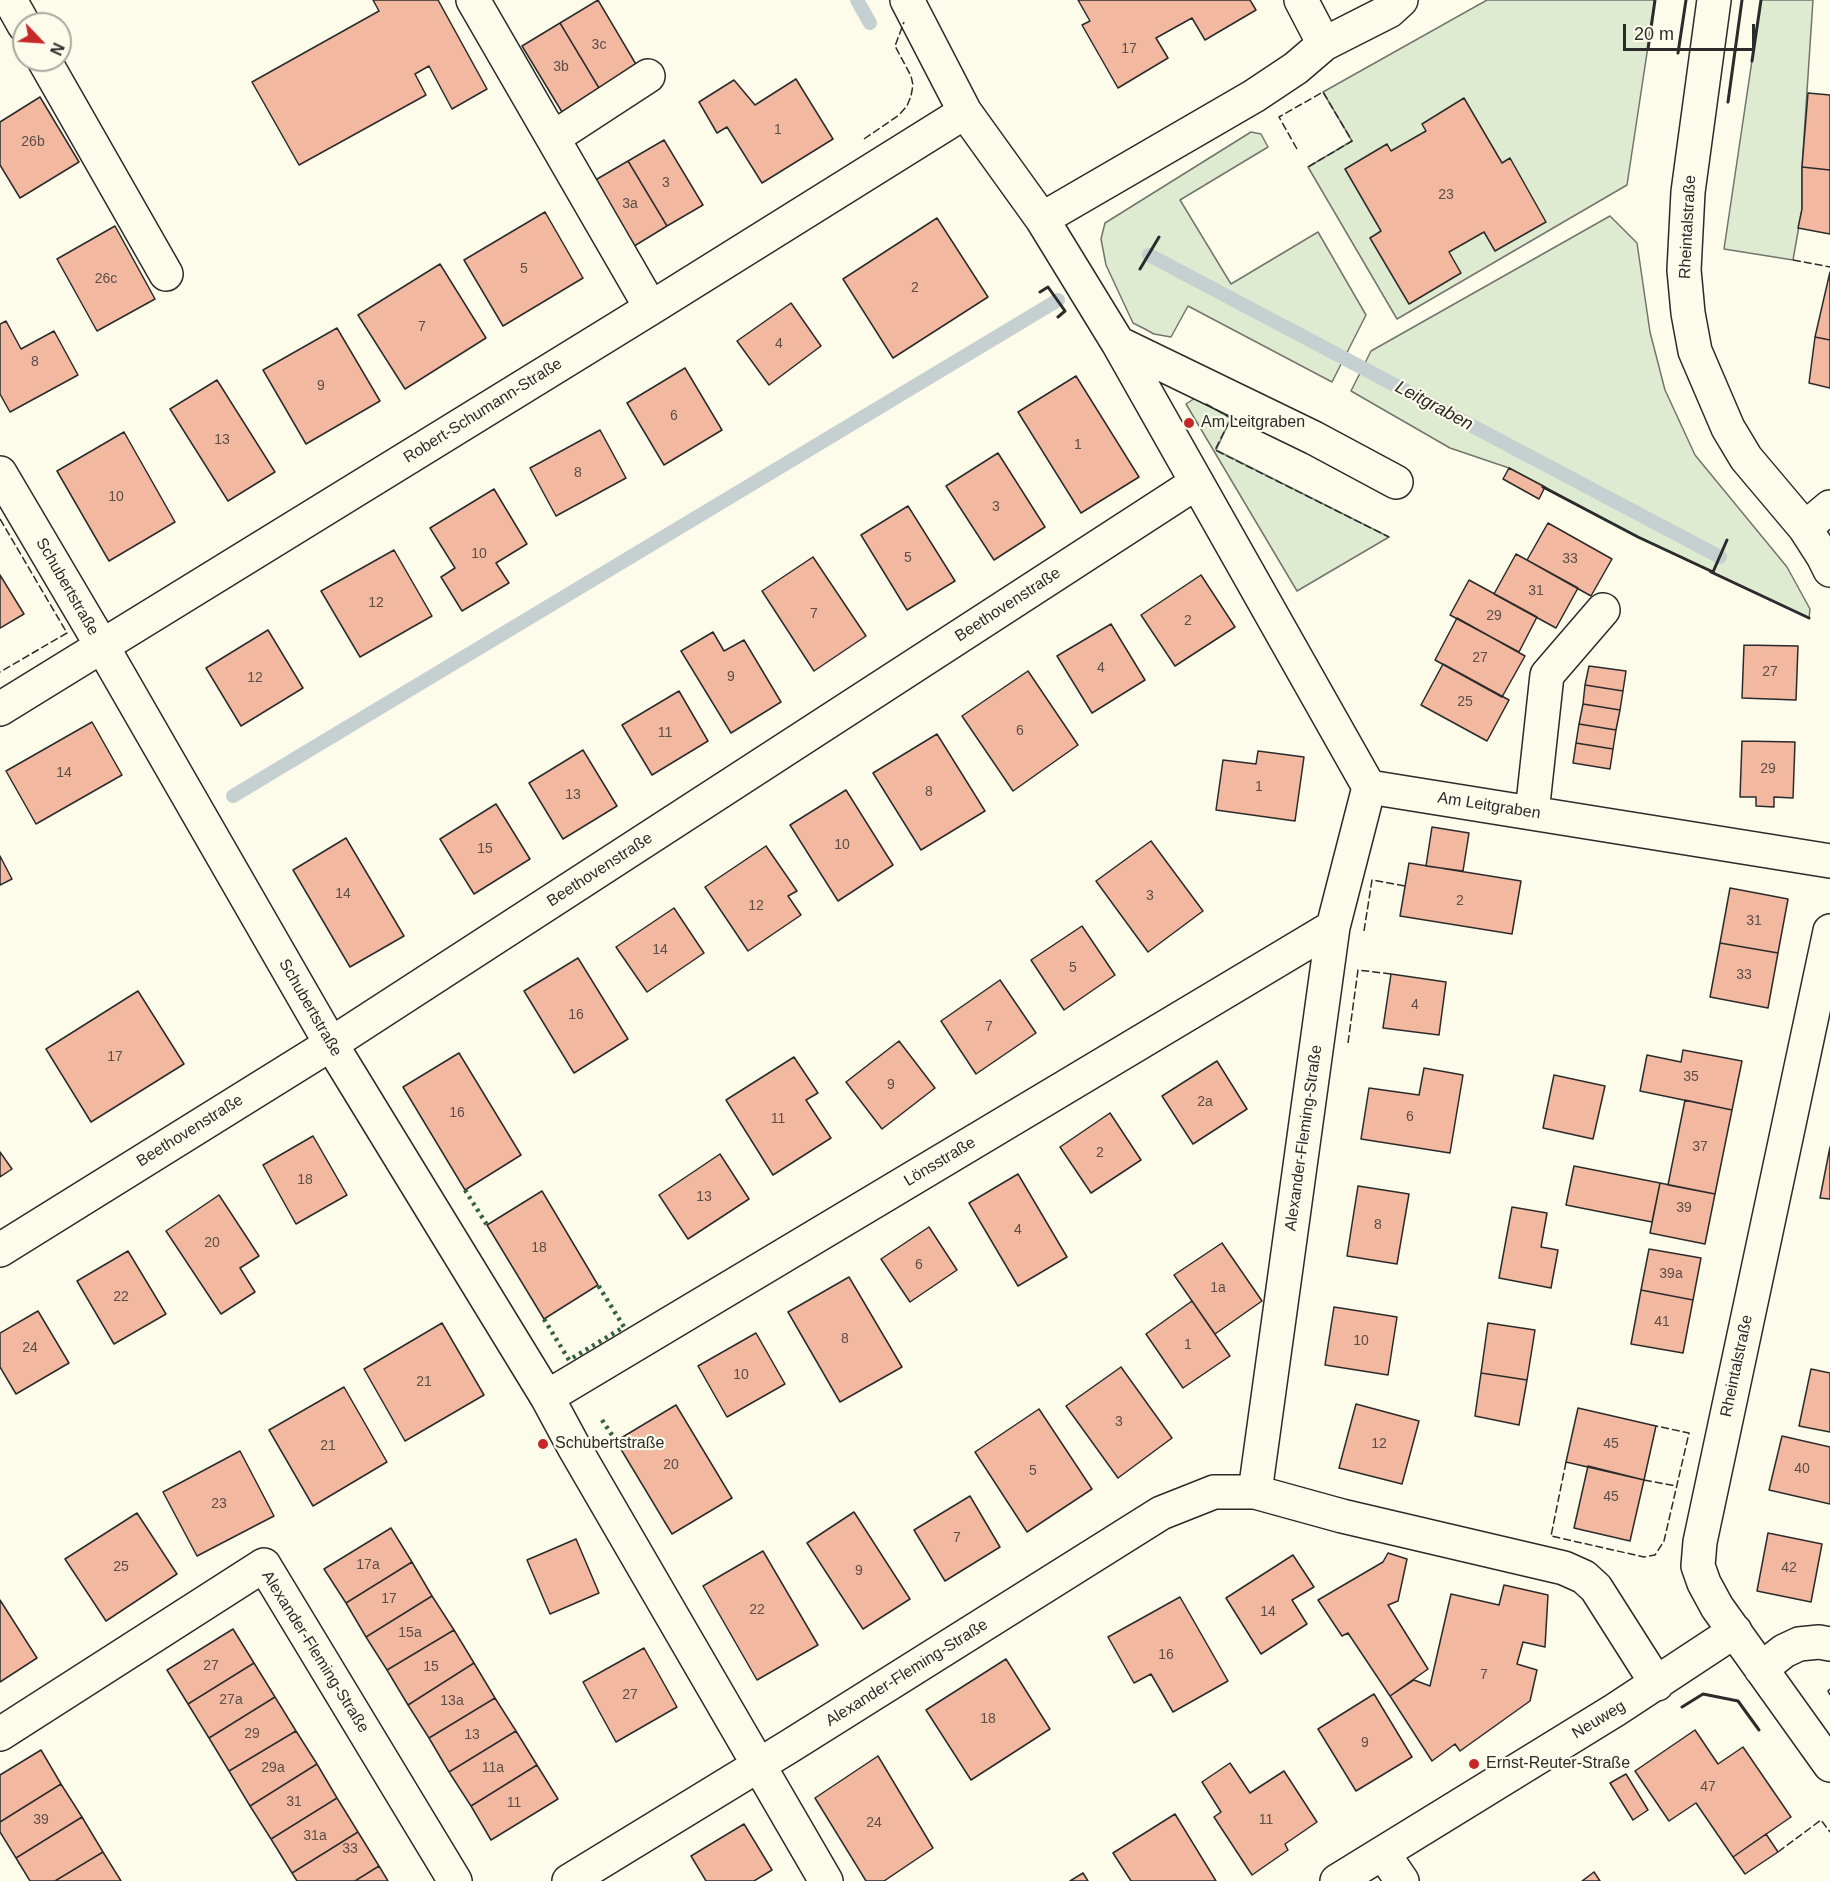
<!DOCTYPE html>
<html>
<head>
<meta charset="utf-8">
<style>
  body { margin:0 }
  #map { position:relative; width:1830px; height:1881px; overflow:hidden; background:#fdfbea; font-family:Helvetica,sans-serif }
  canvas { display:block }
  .north { position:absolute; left:12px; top:12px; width:60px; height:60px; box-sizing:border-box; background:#fdfbea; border:2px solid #a9a89e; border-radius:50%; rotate:115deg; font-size:16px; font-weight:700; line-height:24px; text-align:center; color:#2b2b2b }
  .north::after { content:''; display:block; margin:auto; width:21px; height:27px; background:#c62828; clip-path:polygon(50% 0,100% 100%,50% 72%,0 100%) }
  .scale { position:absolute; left:1623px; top:24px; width:132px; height:27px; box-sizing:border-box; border:3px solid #2b2b2b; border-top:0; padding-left:8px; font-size:18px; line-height:21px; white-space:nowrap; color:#2b2b2b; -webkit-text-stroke:4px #fdfbea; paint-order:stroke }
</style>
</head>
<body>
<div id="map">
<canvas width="1830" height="1881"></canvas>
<div class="north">N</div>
<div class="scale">20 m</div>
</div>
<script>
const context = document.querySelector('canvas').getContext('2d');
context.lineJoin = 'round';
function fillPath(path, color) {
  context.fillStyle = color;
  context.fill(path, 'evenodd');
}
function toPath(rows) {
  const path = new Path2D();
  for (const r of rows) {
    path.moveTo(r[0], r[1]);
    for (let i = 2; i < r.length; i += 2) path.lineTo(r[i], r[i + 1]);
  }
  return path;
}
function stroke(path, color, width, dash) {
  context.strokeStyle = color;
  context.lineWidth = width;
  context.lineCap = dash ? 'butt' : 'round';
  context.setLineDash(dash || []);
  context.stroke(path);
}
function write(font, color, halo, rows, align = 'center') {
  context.font = font + ' Helvetica,sans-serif';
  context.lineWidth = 4.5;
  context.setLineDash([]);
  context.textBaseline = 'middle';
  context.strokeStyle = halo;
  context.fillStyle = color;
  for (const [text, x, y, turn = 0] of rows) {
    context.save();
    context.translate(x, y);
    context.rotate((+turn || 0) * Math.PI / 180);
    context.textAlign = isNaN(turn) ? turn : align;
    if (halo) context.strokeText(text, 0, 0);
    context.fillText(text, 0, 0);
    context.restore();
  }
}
const green = toPath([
  [1487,0,1655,0,1627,185,1397,319,1308,167,1352,141,1323,92,1487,0],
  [1761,0,1813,0,1802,167,1802,209,1793,260,1724,249,1761,0],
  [1251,132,1261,134,1268,147,1180,200,1231,284,1318,232,1366,315,1332,382,1188,306,1171,337,1154,334,1143,328,1133,323,1106,265,1101,239,1105,223,1251,132],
  [1610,216,1637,243,1650,332,1665,390,1695,455,1787,567,1810,609,1809,618,1638,537,1509,468,1450,448,1351,391,1371,351,1610,216],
  [1195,398,1231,418,1216,450,1389,537,1297,591,1186,404,1195,398]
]);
const stream = toPath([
  [857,0,870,23],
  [1149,255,1720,557],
  [233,796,1058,300]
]);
const building = toPath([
  [373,0,438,0,487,89,452,109,429,66,415,74,426,95,299,165,252,82,379,11,373,0],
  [598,0,637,66,599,88,560,23,598,0],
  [1078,0,1250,0,1256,10,1205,40,1192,18,1156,38,1168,58,1118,88,1082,25,1090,21,1078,0],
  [560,23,599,88,562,112,522,46,560,23],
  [796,79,833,139,762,183,727,127,717,133,699,102,734,80,755,105,796,79],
  [1808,93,1830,95,1830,170,1802,167,1808,93],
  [40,97,79,162,20,198,0,165,0,122,40,97],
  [1464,98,1502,163,1510,158,1546,222,1495,251,1484,232,1449,252,1461,273,1409,304,1370,238,1381,231,1345,169,1387,144,1391,151,1426,131,1422,124,1464,98],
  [664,140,703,205,667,226,628,161,664,140],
  [628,161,667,226,631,248,592,182,628,161],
  [1802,167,1830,170,1830,234,1798,228,1802,209,1802,167],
  [545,212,583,278,503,326,464,260,545,212],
  [937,218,988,297,893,358,843,279,937,218],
  [115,226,155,299,97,331,57,259,115,226],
  [440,264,486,338,405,389,358,315,440,264],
  [1830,272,1830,340,1815,337,1830,272],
  [791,303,821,346,769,385,737,341,791,303],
  [6,321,21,349,54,331,78,375,10,412,0,394,0,324,6,321],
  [337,328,380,401,306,444,263,370,337,328],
  [1815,337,1830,340,1830,388,1809,383,1815,337],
  [685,368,722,430,664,465,627,403,685,368],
  [1076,376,1139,477,1081,513,1018,412,1076,376],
  [217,380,275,472,228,501,170,409,217,380],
  [600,430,626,478,556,516,530,468,600,430],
  [124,432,175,522,109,561,57,471,124,432],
  [998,453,1045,527,994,560,946,486,998,453],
  [1509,468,1545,487,1539,499,1503,479,1509,468],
  [494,489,527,544,496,563,509,583,462,611,441,577,455,568,430,528,494,489],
  [908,506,955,581,907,610,861,535,908,506],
  [1548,523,1612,559,1591,596,1527,560,1548,523],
  [394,550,432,616,360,657,321,591,394,550],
  [1516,554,1578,588,1556,628,1494,594,1516,554],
  [813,557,866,636,814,671,762,591,813,557],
  [0,575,24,614,0,628,0,575],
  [1201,575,1235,627,1175,666,1141,615,1201,575],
  [1469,580,1537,617,1519,652,1450,615,1469,580],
  [1457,618,1525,656,1502,697,1435,660,1457,618],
  [1111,624,1145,680,1092,713,1057,656,1111,624],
  [268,630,303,688,241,726,206,668,268,630],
  [713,632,724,651,744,640,781,702,731,733,681,651,713,632],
  [1744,645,1798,646,1796,700,1742,698,1744,645],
  [1443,664,1509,700,1487,741,1421,705,1443,664],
  [1589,666,1626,671,1623,691,1585,685,1589,666],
  [1028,671,1078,745,1013,791,962,716,1028,671],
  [1585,685,1623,691,1620,710,1583,704,1585,685],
  [679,691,708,741,652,775,622,725,679,691],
  [1583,704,1620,710,1616,730,1579,724,1583,704],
  [92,722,122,775,36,824,6,771,92,722],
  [1579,724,1616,730,1613,749,1576,743,1579,724],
  [937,734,985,811,921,850,873,773,937,734],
  [1742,741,1795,742,1793,798,1774,797,1774,807,1756,806,1756,797,1740,797,1742,741],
  [1576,743,1613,749,1610,769,1573,763,1576,743],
  [583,750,617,806,563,839,529,783,583,750],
  [1258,751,1304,757,1295,821,1216,810,1223,760,1256,764,1258,751],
  [846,790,893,865,838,901,790,825,846,790],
  [496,804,530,859,474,894,440,839,496,804],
  [1432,827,1469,833,1463,871,1426,866,1432,827],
  [346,838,404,936,350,967,293,870,346,838],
  [1151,841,1203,911,1148,952,1096,881,1151,841],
  [766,846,797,891,788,896,801,915,748,951,705,887,766,846],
  [0,856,12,879,0,885,0,856],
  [1409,863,1521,881,1512,934,1400,916,1409,863],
  [1730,888,1788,899,1778,953,1720,943,1730,888],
  [674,908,704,953,647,992,616,947,674,908],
  [1082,926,1115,975,1064,1010,1031,960,1082,926],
  [1720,943,1778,953,1768,1008,1710,997,1720,943],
  [578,958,628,1039,574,1073,524,991,578,958],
  [1391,974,1446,982,1439,1035,1383,1028,1391,974],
  [1000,980,1036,1033,976,1074,941,1021,1000,980],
  [138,991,184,1064,91,1122,46,1049,138,991],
  [899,1041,935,1088,882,1129,846,1082,899,1041],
  [1683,1050,1742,1061,1732,1110,1640,1091,1647,1055,1681,1062,1683,1050],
  [459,1053,521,1155,465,1190,403,1087,459,1053],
  [794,1057,818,1093,806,1100,831,1138,773,1175,726,1100,794,1057],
  [1217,1061,1247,1109,1193,1144,1162,1096,1217,1061],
  [1424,1068,1463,1075,1450,1153,1361,1139,1369,1088,1419,1095,1424,1068],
  [1554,1075,1605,1086,1593,1139,1543,1128,1554,1075],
  [1685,1100,1732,1110,1715,1194,1668,1185,1685,1100],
  [1110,1113,1141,1160,1091,1193,1060,1147,1110,1113],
  [313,1136,347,1195,296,1224,263,1165,313,1136],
  [1830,1147,1830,1199,1820,1198,1830,1147],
  [0,1152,12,1169,0,1177,0,1152],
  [720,1154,749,1199,688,1239,659,1195,720,1154],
  [1574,1166,1660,1183,1652,1222,1566,1205,1574,1166],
  [1018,1174,1067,1257,1018,1286,969,1203,1018,1174],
  [1660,1183,1715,1194,1705,1244,1650,1233,1660,1183],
  [1358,1186,1409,1194,1397,1264,1347,1256,1358,1186],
  [542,1191,598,1285,544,1319,487,1225,542,1191],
  [219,1195,259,1256,240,1268,255,1292,221,1314,166,1231,219,1195],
  [1512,1207,1547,1213,1541,1247,1558,1250,1551,1288,1499,1278,1512,1207],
  [929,1227,957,1270,910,1302,881,1259,929,1227],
  [1222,1243,1262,1301,1215,1334,1174,1275,1222,1243],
  [1649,1249,1701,1258,1693,1300,1641,1290,1649,1249],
  [128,1251,166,1314,114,1344,77,1281,128,1251],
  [849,1277,902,1367,840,1402,788,1312,849,1277],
  [1641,1290,1693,1300,1683,1353,1631,1344,1641,1290],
  [1192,1301,1230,1356,1183,1388,1146,1334,1192,1301],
  [1334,1307,1397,1317,1388,1375,1325,1365,1334,1307],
  [38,1311,69,1363,16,1394,0,1367,0,1333,38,1311],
  [442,1323,484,1395,405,1441,364,1369,442,1323],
  [1488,1323,1535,1330,1527,1380,1481,1373,1488,1323],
  [756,1333,785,1384,727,1417,698,1366,756,1333],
  [1121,1367,1172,1438,1118,1478,1066,1406,1121,1367],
  [1811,1369,1830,1373,1830,1432,1799,1426,1811,1369],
  [1481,1373,1527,1380,1519,1425,1475,1416,1481,1373],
  [344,1387,387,1462,313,1506,269,1430,344,1387],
  [1356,1404,1419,1421,1402,1484,1339,1468,1356,1404],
  [676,1405,732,1498,672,1534,616,1441,676,1405],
  [1578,1408,1656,1426,1644,1480,1566,1462,1578,1408],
  [1039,1409,1092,1489,1027,1532,975,1452,1039,1409],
  [1782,1436,1830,1447,1830,1504,1769,1490,1782,1436],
  [240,1451,274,1516,197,1556,163,1492,240,1451],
  [1588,1466,1644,1480,1630,1541,1574,1528,1588,1466],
  [970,1496,1000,1547,945,1581,914,1530,970,1496],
  [854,1512,910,1599,863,1629,807,1543,854,1512],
  [137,1513,177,1574,106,1621,65,1559,137,1513],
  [391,1528,412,1562,346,1603,324,1569,391,1528],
  [1768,1533,1822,1544,1811,1602,1757,1591,1768,1533],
  [576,1539,599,1593,550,1614,527,1560,576,1539],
  [763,1551,818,1645,757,1680,703,1586,763,1551],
  [1388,1553,1407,1559,1398,1601,1388,1605,1428,1669,1390,1696,1348,1633,1342,1636,1318,1600,1383,1562,1388,1553],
  [1293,1555,1314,1587,1292,1600,1307,1624,1261,1654,1226,1598,1293,1555],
  [412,1562,432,1596,366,1637,346,1603,412,1562],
  [1504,1585,1548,1595,1545,1647,1523,1642,1517,1664,1537,1670,1530,1701,1460,1751,1455,1744,1432,1761,1390,1696,1414,1680,1430,1686,1451,1594,1499,1605,1504,1585],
  [432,1596,454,1630,387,1670,366,1637,432,1596],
  [1180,1597,1228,1681,1173,1712,1151,1674,1134,1683,1108,1637,1180,1597],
  [0,1600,37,1658,0,1682,0,1600],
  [233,1629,254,1663,188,1704,167,1670,233,1629],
  [454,1630,474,1663,408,1705,387,1670,454,1630],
  [644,1648,677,1707,616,1742,583,1682,644,1648],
  [1006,1659,1050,1729,971,1780,926,1710,1006,1659],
  [254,1663,275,1697,209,1738,188,1704,254,1663],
  [474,1663,495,1698,429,1738,408,1705,474,1663],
  [1374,1694,1412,1757,1356,1791,1318,1729,1374,1694],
  [275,1697,296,1731,229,1771,209,1738,275,1697],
  [495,1698,516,1731,449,1772,429,1738,495,1698],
  [1695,1730,1718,1764,1743,1747,1791,1817,1733,1857,1696,1803,1669,1821,1635,1771,1695,1730],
  [296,1731,317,1764,250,1806,229,1771,296,1731],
  [516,1731,537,1765,471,1806,449,1772,516,1731],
  [41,1750,61,1784,0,1822,0,1775,41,1750],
  [878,1756,933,1848,884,1881,866,1881,815,1798,878,1756],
  [1230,1763,1250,1793,1284,1771,1317,1822,1285,1844,1288,1850,1252,1875,1214,1817,1221,1812,1202,1782,1230,1763],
  [317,1764,337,1798,271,1839,250,1806,317,1764],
  [537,1765,558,1799,491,1840,471,1806,537,1765],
  [1626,1774,1648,1810,1633,1820,1610,1783,1626,1774],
  [61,1784,82,1817,16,1858,0,1832,0,1822,61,1784],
  [337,1798,358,1832,292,1873,271,1839,337,1798],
  [1175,1814,1216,1881,1131,1881,1113,1853,1175,1814],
  [82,1817,103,1852,55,1881,30,1881,16,1858,82,1817],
  [744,1824,772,1870,754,1881,706,1881,691,1856,744,1824],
  [358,1832,379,1866,355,1881,297,1881,292,1873,358,1832],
  [1766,1834,1778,1852,1745,1874,1733,1857,1766,1834],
  [103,1852,121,1881,55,1881,103,1852],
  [379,1866,388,1881,355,1881,379,1866],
  [1594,1872,1600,1881,1582,1881,1594,1872],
  [1083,1873,1088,1881,1070,1881,1083,1873]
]);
const minor = toPath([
  [10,0,24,25],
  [473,0,651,308],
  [907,0,965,112,1042,219,1118,343,1369,787],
  [1301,0,1324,44],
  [1714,0,1688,192,1684,270,1688,313,1695,351,1728,428,1746,458,1805,528,1823,556,1830,570],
  [44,60,166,274],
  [553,138,648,76],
  [1042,219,1254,96,1296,68,1324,44,1389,11,1401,0],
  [1118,343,1314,438,1396,482],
  [0,473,102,646,331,1044,547,1397,574,1447,826,1881],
  [1805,528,1830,507],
  [0,709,651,308,965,112],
  [1369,787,1830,861],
  [1532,813,1547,675,1603,610],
  [1830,931,1700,1542,1698,1566,1704,1583,1717,1607,1830,1765],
  [0,1250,331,1044,1196,483],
  [547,1397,1333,927],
  [1255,1492,1333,927,1369,787],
  [1761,1669,1784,1651,1799,1644,1819,1642,1830,1644],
  [0,1734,264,1565,455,1881],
  [1383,1853,1402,1881],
  [569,1881,790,1746,1161,1513,1214,1492,1255,1492,1342,1516,1564,1568,1584,1577,1596,1588,1657,1684],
  [1337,1881,1615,1710,1735,1631]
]);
const hedge = toPath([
  [465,1190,487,1225],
  [544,1319,569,1360,624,1327,598,1285],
  [602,1420,616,1441]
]);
const fence = toPath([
  [864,139,899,115,907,106,911,96,913,85,911,76,895,46,904,22],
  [1297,149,1279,117,1323,92,1352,141,1308,167],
  [1793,260,1830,267],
  [1206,404,1231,418,1215,450,1389,537],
  [0,519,67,633,0,672],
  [1364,931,1372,880,1405,886],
  [1348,1043,1358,970,1391,974],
  [1566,1462,1551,1536,1644,1557,1655,1555,1664,1541,1689,1433,1656,1426],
  [1644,1480,1676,1486],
  [1830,1689,1828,1691,1830,1695],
  [1778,1852,1821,1820,1830,1832]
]);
const wall = toPath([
  [1648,49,1655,0],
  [1678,53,1686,0],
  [1752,61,1761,0],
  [1728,102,1742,0],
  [1140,269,1159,237],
  [1040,292,1048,287,1065,311,1058,317],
  [1543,487,1638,537,1713,572,1727,540],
  [1711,572,1809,618],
  [1682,1707,1703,1694,1738,1701,1759,1730]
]);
const markers = [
  [1189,423,6,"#c62828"],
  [543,1444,6,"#c62828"],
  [1474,1764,6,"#c62828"]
];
const numberNames = [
  ["3c",599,45],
  ["17",1129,49],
  ["3b",561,67],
  ["1",778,130],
  ["26b",33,142],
  ["3",666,183],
  ["23",1446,195],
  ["3a",630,204],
  ["5",524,269],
  ["26c",106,279],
  ["2",915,288],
  ["7",422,327],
  ["4",779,344],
  ["8",35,362],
  ["9",321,386],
  ["6",674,416],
  ["13",222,440],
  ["1",1078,445],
  ["8",578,473],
  ["10",116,497],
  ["3",996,507],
  ["10",479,554],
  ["5",908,558],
  ["33",1570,559],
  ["31",1536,591],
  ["12",376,603],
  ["7",814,614],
  ["29",1494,616],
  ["2",1188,621],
  ["27",1480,658],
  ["4",1101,668],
  ["27",1770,672],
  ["9",731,677],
  ["12",255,678],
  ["25",1465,702],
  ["6",1020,731],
  ["11",665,733],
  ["29",1768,769],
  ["14",64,773],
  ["1",1259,787],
  ["8",929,792],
  ["13",573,795],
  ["10",842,845],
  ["15",485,849],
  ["14",343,894],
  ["3",1150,896],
  ["2",1460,901],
  ["12",756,906],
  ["31",1754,921],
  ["14",660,950],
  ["5",1073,968],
  ["33",1744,975],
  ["4",1415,1005],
  ["16",576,1015],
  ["7",989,1027],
  ["17",115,1057],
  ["35",1691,1077],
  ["9",891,1085],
  ["2a",1205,1102],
  ["16",457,1113],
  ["6",1410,1117],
  ["11",778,1119],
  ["37",1700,1147],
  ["2",1100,1153],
  ["18",305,1180],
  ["13",704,1197],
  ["39",1684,1208],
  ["8",1378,1225],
  ["4",1018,1230],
  ["20",212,1243],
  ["18",539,1248],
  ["6",919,1265],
  ["39a",1671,1274],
  ["1a",1218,1288],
  ["22",121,1297],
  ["41",1662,1322],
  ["8",845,1339],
  ["10",1361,1341],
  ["1",1188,1345],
  ["24",30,1348],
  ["10",741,1375],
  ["21",424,1382],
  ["3",1119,1422],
  ["12",1379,1444],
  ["45",1611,1444],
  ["21",328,1446],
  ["20",671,1465],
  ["40",1802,1469],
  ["5",1033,1471],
  ["45",1611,1497],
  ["23",219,1504],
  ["7",957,1538],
  ["17a",368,1565],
  ["25",121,1567],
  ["42",1789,1568],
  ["9",859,1571],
  ["17",389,1599],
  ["22",757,1610],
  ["14",1268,1612],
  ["15a",410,1633],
  ["16",1166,1655],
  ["27",211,1666],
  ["15",431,1667],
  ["7",1484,1675],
  ["27",630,1695],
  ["27a",231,1700],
  ["13a",452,1701],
  ["18",988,1719],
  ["29",252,1734],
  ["13",472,1735],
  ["9",1365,1743],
  ["29a",273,1768],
  ["11a",493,1768],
  ["47",1708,1787],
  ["31",294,1802],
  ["11",514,1803],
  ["39",41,1820],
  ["11",1266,1820],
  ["24",874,1823],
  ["31a",315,1836],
  ["33",350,1849]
];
const streetNames = [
  ["Rheintalstraße",1688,227,-87],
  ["Robert-Schumann-Straße",483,411,-32],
  ["Schubertstraße",67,587,60],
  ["Beethovenstraße",1008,605,-33],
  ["Am Leitgraben",1489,806,9],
  ["Beethovenstraße",600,870,-33],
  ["Schubertstraße",310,1008,60],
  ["Beethovenstraße",190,1131,-32],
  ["Alexander-Fleming-Straße",1304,1138,-82],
  ["Lönsstraße",940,1162,-31],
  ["Rheintalstraße",1737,1366,-78],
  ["Alexander-Fleming-Straße",315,1652,58],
  ["Alexander-Fleming-Straße",907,1673,-32],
  ["Neuweg",1599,1720,-31]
];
const poiNames = [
  ["Am Leitgraben",1201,423],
  ["Schubertstraße",555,1444],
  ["Ernst-Reuter-Straße",1486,1764]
];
const waterNames = [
  ["Leitgraben",1434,406,28]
];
fillPath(green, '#deebd1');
stroke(green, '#74746e', 1.5);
stroke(stream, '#c7d0d0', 14);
fillPath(building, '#f2b8a0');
stroke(building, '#2b2b2b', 1.5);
stroke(minor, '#2b2b2b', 36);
stroke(minor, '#fdfbea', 33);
stroke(hedge, '#34623c', 4.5, [3, 4.5]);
stroke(fence, '#2b2b2b', 1.5, [8, 3]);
stroke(wall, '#2b2b2b', 3);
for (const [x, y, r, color] of markers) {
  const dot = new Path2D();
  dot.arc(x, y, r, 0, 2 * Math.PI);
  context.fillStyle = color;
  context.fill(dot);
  stroke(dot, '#fdfbea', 2);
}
write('14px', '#5d4e48', null, numberNames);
write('16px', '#2b2b2b', '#fdfbea', streetNames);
write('16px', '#2b2b2b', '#fdfbea', poiNames, 'left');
write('italic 18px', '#2b2b2b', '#fdfbea', waterNames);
</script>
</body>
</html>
